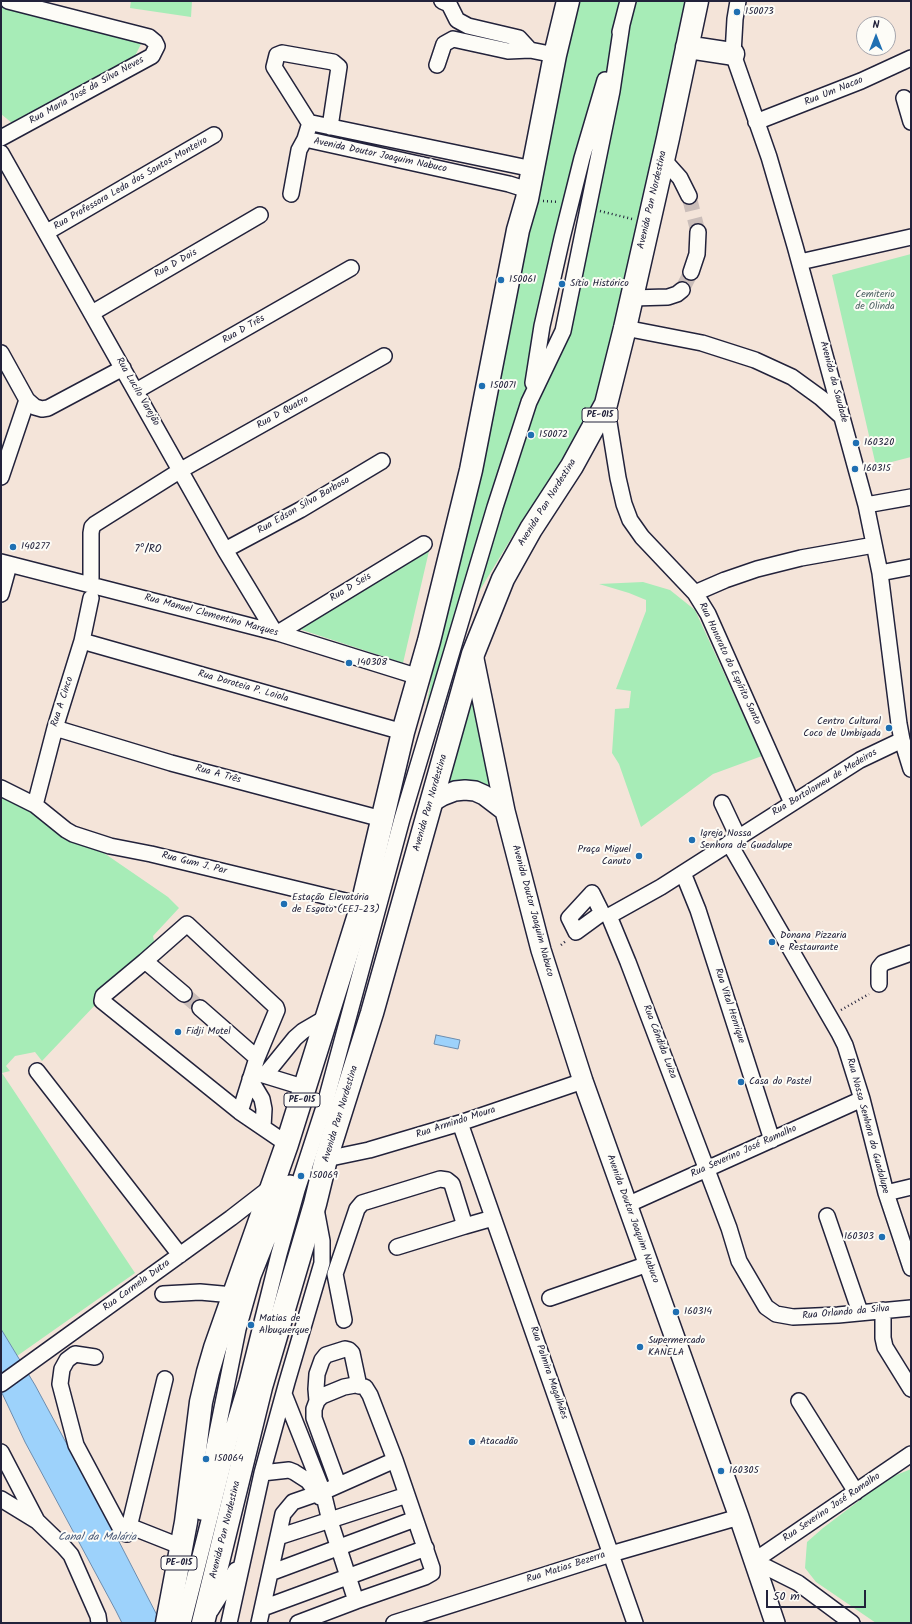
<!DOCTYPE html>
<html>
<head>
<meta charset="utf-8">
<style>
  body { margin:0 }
  #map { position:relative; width:912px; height:1624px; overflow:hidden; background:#f4e4d9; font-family:Kalam,sans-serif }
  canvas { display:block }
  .frame { position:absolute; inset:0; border:2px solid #22223b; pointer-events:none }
  .north { position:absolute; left:856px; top:16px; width:40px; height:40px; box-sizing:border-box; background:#fdfcf7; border:1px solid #a5a5ac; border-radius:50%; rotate:0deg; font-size:11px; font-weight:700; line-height:16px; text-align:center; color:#22223b }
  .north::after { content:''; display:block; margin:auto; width:14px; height:18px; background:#1f6fb2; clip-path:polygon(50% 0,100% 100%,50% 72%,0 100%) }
  .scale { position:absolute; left:766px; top:1590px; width:100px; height:18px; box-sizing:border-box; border:2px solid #22223b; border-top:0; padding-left:5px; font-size:12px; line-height:14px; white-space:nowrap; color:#22223b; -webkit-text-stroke:3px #fdfcf7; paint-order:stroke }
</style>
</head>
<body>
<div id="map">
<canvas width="912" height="1624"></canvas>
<div class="frame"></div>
<div class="north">N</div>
<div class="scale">50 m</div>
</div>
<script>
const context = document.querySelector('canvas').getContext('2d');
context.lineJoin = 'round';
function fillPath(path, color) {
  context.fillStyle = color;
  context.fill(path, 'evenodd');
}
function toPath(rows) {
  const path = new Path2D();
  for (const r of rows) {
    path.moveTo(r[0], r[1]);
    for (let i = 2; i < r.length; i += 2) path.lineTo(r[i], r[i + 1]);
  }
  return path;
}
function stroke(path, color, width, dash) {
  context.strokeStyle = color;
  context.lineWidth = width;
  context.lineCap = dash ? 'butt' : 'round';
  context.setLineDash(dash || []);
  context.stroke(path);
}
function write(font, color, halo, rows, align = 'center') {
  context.font = font + ' Kalam,sans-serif';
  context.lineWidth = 4;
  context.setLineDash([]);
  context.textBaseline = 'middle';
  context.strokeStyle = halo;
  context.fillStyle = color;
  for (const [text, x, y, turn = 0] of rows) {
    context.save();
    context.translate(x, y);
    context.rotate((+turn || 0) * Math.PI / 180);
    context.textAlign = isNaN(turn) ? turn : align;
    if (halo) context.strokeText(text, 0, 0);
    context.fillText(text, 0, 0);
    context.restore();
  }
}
const green = toPath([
  [1,1,142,42,132,62,12,123,1,114],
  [131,1,192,1,191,17,130,8],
  [576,1,628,1,529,402,413,783,441,622,513,277,565,62],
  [634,1,689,1,608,369,572,449,521,522,477,595,475,581,533,402,565,332],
  [911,254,911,457,876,466,832,275],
  [429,551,403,663,296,628],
  [643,582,670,590,695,610,762,756,713,774,641,827,619,764,612,753,615,709,629,708,631,691,616,689,646,611,646,600,629,593,599,584],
  [470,680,493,801,437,792],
  [1,794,101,851,168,897,179,908,153,936,155,946,94,998,97,1003,42,1061,35,1052,15,1056,6,1066,10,1071,2,1073,135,1273,17,1356,1,1329],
  [911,1469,911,1623,876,1623,816,1582,805,1568,807,1542,823,1528,889,1478]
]);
const water = toPath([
  [436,1035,460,1040,458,1049,434,1044,436,1035],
  [1,1329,35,1385,112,1528,161,1623,122,1623,116,1611,25,1442,1,1391,1,1329]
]);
const minorTunnel = toPath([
  [689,196,698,232],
  [682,290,691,272],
  [184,994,200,1008]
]);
const path = toPath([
  [543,201,558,202],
  [600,211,632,219],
  [561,945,567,940],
  [841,1010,869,994]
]);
const minor = toPath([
  [442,1,449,4,457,20,468,26,519,38,530,50,555,55],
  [738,1,735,19,733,54,769,157,795,246,866,505,880,573,899,724,902,740,911,769],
  [620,32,628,1],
  [437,65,444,44,453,39,508,51,530,50],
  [904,98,911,122],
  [756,122,861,81,911,58],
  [310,124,274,67,277,55,282,53,333,62,339,67,330,127],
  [1,138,152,56,157,46,155,42,149,37,8,1],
  [1,153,225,550,274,631],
  [663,159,680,178,689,196],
  [528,190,509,184,305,139,309,126,312,123,533,169],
  [291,194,299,150,305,139],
  [47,232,214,135],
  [800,262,911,237],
  [691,272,697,254,698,232],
  [632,298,668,297,677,294,682,290],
  [92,313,260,215],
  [625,328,702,343,755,360,792,377,821,398,842,417],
  [1,353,27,400,35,407,42,409,48,408,123,368],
  [533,383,542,326,562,238,582,158,605,80],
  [136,391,351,268],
  [606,404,618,478,624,504,630,520,642,537,695,593,708,614,792,803],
  [1,477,27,400],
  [866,505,911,497],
  [225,550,300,510,382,461],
  [1,562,278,633,419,677],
  [880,573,911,567],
  [91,584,91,533,92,527,95,524,181,470,384,356],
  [695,593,725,580,757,569,801,558,874,545],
  [1,594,9,565],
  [278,633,424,544],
  [82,641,403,732],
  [55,728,171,763,382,819],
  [902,740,860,760,661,887,609,916,628,962,729,1228,739,1261,766,1307,776,1314,793,1317,838,1315,911,1308],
  [1,788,35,805,66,830,73,834,110,846,151,854,362,905],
  [722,803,738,837],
  [35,805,55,728,82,641,91,598],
  [729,843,839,1033,845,1045,862,1099,886,1193,911,1268],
  [683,873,698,910,772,1140],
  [592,893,602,913,576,932,569,918,592,893],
  [145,961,103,996,102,1001,240,1112,287,1144],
  [879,984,879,968,883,963,911,953],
  [184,994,145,961,187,924,276,1007,277,1010,257,1058,200,1008],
  [37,1071,180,1255],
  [257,1073,306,1088],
  [265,1075,295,1038,303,1031,327,1017],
  [250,1079,262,1099,264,1109,263,1127],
  [240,1112,257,1058],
  [460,1123,635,1623],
  [326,1159,369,1150,460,1123,583,1081],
  [886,1193,911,1187],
  [627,1205,862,1099],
  [827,1216,860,1312],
  [397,1247,465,1226],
  [163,1294,200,1292,233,1295],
  [550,1298,648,1264],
  [883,1310,883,1338,885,1347,911,1389],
  [344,1320,335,1274,357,1209,362,1203,440,1179,447,1180,452,1184,465,1226,493,1218],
  [95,1357,75,1354,67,1360,62,1369,60,1384,76,1445,123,1533,127,1534,131,1519,165,1379],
  [1,1384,231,1218,271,1187],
  [284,1394,323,1492,330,1521,356,1601,298,1623],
  [317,1401,316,1389,317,1374,322,1360,326,1355,345,1349,349,1350,352,1353,359,1386],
  [799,1401,856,1492],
  [1,1452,37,1521,64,1547,71,1555,98,1616,99,1623],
  [262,1473,289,1470,294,1472,308,1481,320,1497],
  [323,1492,395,1460,370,1395,365,1387,355,1385,344,1387,322,1396,317,1401,314,1409,314,1418,338,1484],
  [1,1499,37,1521],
  [201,1512,238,1329,253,1276,290,1183],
  [129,1526,182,1547],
  [278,1537,407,1495,395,1460],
  [270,1573,415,1519],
  [356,1601,425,1577,432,1573,432,1568,407,1495],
  [263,1608,426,1548],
  [211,1610,236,1570],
  [183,1623,230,1438,247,1382,279,1254,297,1190,325,1104,402,819,495,507,529,402,563,331,612,91,622,24],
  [229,1623,262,1473,287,1382,322,1263,322,1241,316,1209],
  [259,1623,283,1514,293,1502,316,1494],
  [394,1623,611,1554,739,1517],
  [852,1623,798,1583,754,1561,911,1454]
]);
const major = toPath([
  [473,654,505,811,541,950,583,1081,739,1517,775,1623],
  [430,803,442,796,455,791,465,790,475,791,484,795,505,811]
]);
const highway = toPath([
  [687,47,733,54],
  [167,1623,186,1522,201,1402,208,1372,215,1348,287,1144,362,905,403,732,429,641,471,470,518,230,527,199,555,55,568,1],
  [203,1623,261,1387,315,1204,326,1159,372,1013,473,654,503,579,531,529,572,466,606,404,625,328,668,138,697,1]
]);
const markers = [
  [737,12,4,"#1f6fb2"],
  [501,280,4,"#1f6fb2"],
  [562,284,4,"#1f6fb2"],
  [482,386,4,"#1f6fb2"],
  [531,435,4,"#1f6fb2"],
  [856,443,4,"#1f6fb2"],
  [855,469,4,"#1f6fb2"],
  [13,547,4,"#1f6fb2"],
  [349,663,4,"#1f6fb2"],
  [889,728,4,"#1f6fb2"],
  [692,840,4,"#1f6fb2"],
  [639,856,4,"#1f6fb2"],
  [284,904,4,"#1f6fb2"],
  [772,942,4,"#1f6fb2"],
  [178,1032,4,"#1f6fb2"],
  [741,1082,4,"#1f6fb2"],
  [301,1176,4,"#1f6fb2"],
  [882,1237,4,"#1f6fb2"],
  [676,1312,4,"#1f6fb2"],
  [251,1325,4,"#1f6fb2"],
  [640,1347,4,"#1f6fb2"],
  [472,1442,4,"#1f6fb2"],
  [206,1459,4,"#1f6fb2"],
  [721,1471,4,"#1f6fb2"]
];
const shields = [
  [600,415,36],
  [302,1100,36],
  [179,1563,36]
];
const shieldNames = [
  ["PE-015",600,415],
  ["PE-015",302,1100],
  ["PE-015",179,1563]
];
const poiNames = [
  ["150073",745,12],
  ["150061",509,280],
  ["Sítio Histórico",570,284],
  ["150071",490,386],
  ["150072",539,435],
  ["160320",864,443],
  ["160315",863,469],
  ["140277",21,547],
  ["140308",357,663],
  ["Centro Cultural",881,722,"right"],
  ["Coco de Umbigada",881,734,"right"],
  ["Igreja Nossa",700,834],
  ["Senhora de Guadalupe",700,846],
  ["Praça Miguel",631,850,"right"],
  ["Canuto",631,862,"right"],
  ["Estação Elevatória",292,898],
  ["de Esgoto (EEJ-23)",292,910],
  ["Donana Pizzaria",780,936],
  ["e Restaurante",780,948],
  ["Fidji Motel",186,1032],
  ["Casa do Pastel",749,1082],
  ["150069",309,1176],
  ["160303",874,1237,"right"],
  ["160314",684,1312],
  ["Matias de",259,1319],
  ["Albuquerque",259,1331],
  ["Supermercado",648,1341],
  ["KANELA",648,1353],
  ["Atacadão",480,1442],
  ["150064",214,1459],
  ["160305",729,1471]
];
const streetNames = [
  ["Rua Maria José da Silva Neves",87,91,-29],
  ["Rua Um Nacao",834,92,-22],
  ["Avenida Doutor Joaquim Nabuco",380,156,12],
  ["Rua Professora Leda dos Santos Monteiro",131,184,-30],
  ["Avenida Pan Nordestina",653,200,-77],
  ["Rua D Dois",176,264,-30],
  ["Rua D Três",244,330,-30],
  ["Avenida da Saudade",833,382,75],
  ["Rua Lucilo Varejão",137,392,60],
  ["Rua D Quatro",283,413,-29],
  ["Avenida Pan Nordestina",548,503,-58],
  ["Rua Edson Silva Barbosa",304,506,-30],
  ["Rua D Seis",351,588,-31],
  ["Rua Manuel Clementino Marques",211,616,15],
  ["Rua Honorato do Espírito Santo",729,664,65],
  ["Rua Doroteia P. Loiola",243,687,16],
  ["Rua A Cinco",63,702,-72],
  ["Rua A Três",218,775,15],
  ["Rua Bartolomeu de Medeiros",825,783,-31],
  ["Avenida Pan Nordestina",431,803,-74],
  ["Rua Gum J. Par",194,864,14],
  ["Avenida Doutor Joaquim Nabuco",532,911,75],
  ["Rua Vital Henrique",729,1006,72],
  ["Rua Cândida Luiza",659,1042,69],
  ["Avenida Pan Nordestina",341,1114,-73],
  ["Rua Armindo Moura",456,1123,-18],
  ["Rua Nossa Senhora do Guadalupe",867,1126,75],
  ["Rua Severino José Ramalho",744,1152,-24],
  ["Avenida Doutor Joaquim Nabuco",632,1219,70],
  ["Rua Carmela Dutra",137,1286,-36],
  ["Rua Orlando da Silva",846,1313,-5],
  ["Rua Palmira Magalhães",548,1373,71],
  ["Rua Severino José Ramalho",832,1508,-34],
  ["Avenida Pan Nordestina",226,1530,-76],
  ["Rua Matias Bezerra",566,1568,-18]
];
const parkNames = [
  ["Cemiterio",875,295],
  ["de Olinda",875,307]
];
const neighbourhoodNames = [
  ["7º/RO",148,550]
];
const waterNames = [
  ["Canal da Malária",97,1538]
];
fillPath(green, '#a7ecb7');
fillPath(water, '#9dd2fb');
stroke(water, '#6c8cae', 1);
stroke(minorTunnel, '#cabdb9', 15, [15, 8]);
stroke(minor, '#22223b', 18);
stroke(major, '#22223b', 22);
stroke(highway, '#22223b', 25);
stroke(path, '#22223b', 2.5, [1, 3]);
stroke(minor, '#fdfcf7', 15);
stroke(major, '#fdfcf7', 19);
stroke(highway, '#fdfcf7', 22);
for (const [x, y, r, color] of markers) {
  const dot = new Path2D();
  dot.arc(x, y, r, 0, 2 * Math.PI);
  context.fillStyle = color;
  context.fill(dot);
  stroke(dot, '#fdfcf7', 1.5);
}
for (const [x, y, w] of shields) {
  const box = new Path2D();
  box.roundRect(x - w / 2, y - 7, w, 14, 3);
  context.fillStyle = '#fdfcf7';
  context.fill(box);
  stroke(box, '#22223b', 1);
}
write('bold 9px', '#22223b', null, shieldNames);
write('10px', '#22223b', '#fdfcf7', poiNames, 'left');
write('10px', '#22223b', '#fdfcf7', streetNames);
write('10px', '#4a5f60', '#fdfcf7', parkNames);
write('11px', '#22223b', '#fdfcf7', neighbourhoodNames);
write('italic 11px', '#475775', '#fdfcf7', waterNames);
</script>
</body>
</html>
